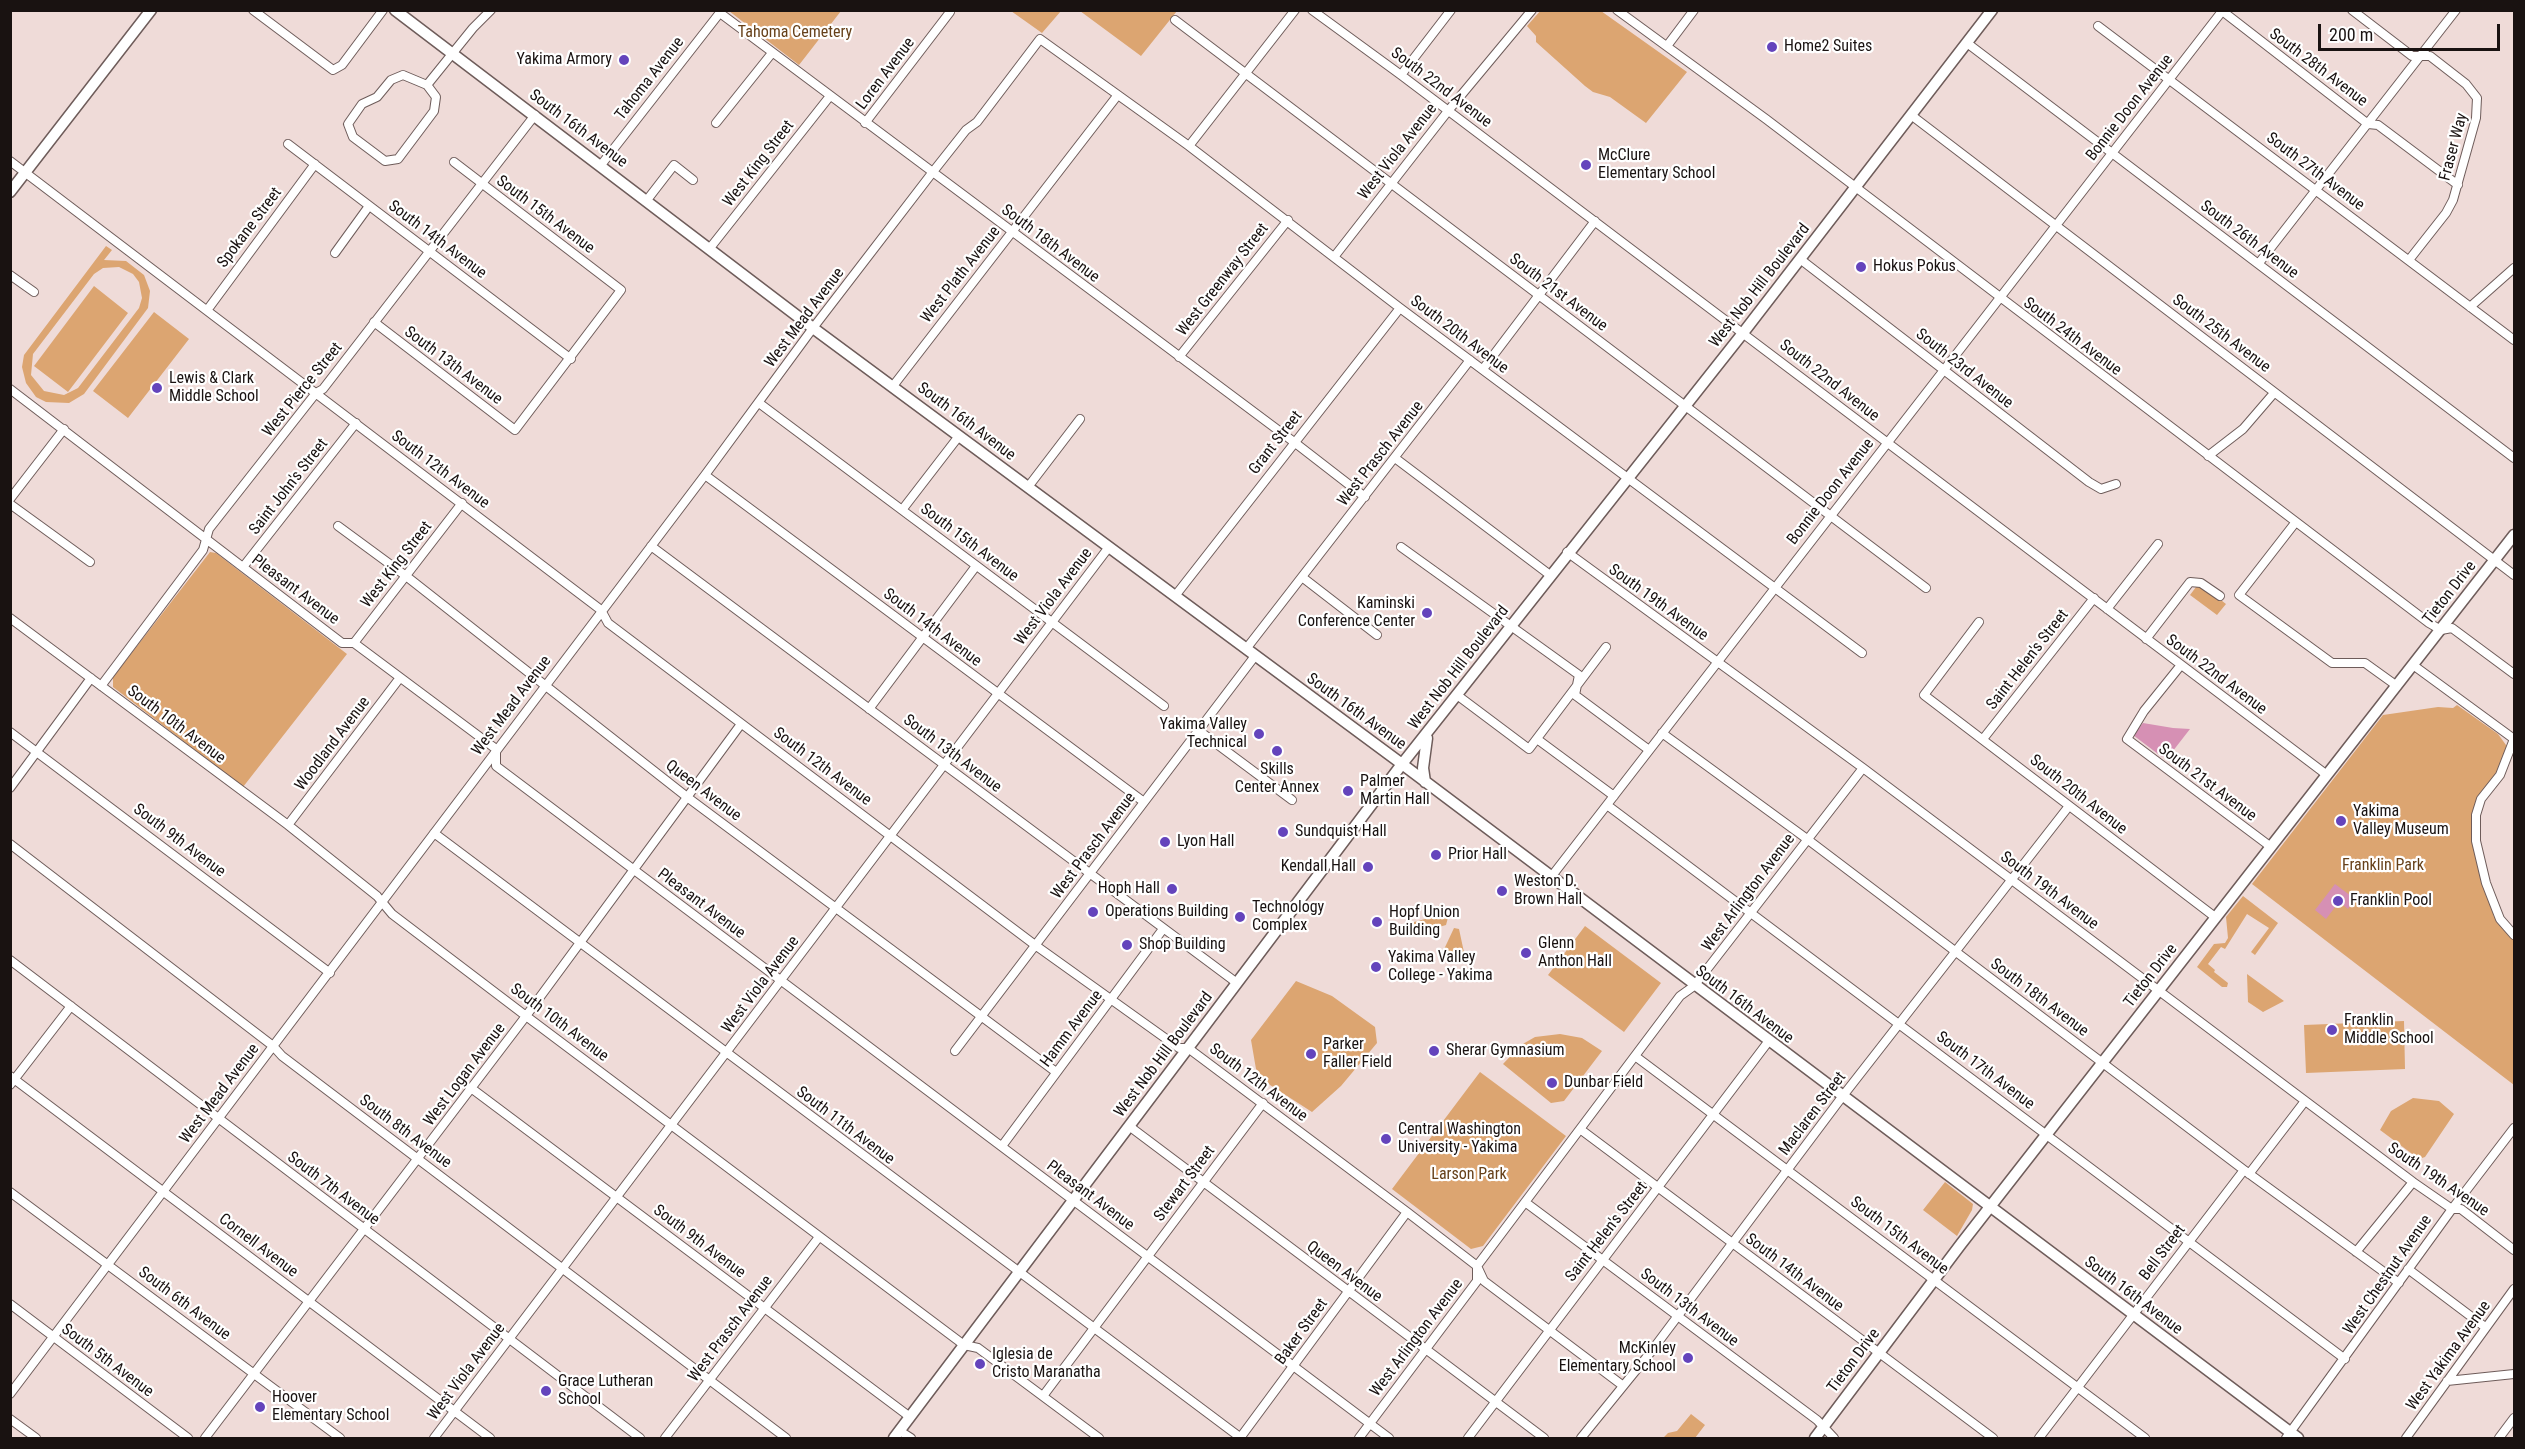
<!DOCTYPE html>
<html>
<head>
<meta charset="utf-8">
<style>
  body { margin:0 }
  #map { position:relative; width:2525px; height:1449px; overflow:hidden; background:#efdbd8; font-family:"Roboto Condensed",sans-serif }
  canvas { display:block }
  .frame { position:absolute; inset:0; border:12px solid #191211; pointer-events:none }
  .scale { position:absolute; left:2318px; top:24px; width:182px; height:27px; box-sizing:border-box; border:3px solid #191211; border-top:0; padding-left:8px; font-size:18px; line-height:21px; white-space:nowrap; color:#191211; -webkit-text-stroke:4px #fff; paint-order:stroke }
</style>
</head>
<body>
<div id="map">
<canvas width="2525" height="1449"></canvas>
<div class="frame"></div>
<div class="scale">200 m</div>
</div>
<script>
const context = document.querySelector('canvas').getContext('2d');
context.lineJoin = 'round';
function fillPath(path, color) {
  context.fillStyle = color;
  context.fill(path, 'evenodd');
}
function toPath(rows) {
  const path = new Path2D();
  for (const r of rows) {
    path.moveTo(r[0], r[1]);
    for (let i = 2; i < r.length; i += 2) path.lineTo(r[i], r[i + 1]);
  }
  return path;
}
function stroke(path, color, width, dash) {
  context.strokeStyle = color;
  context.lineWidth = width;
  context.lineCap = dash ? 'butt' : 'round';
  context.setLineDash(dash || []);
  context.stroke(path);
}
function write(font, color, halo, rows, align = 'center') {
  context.font = font + ' "Roboto Condensed",sans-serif';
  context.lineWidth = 4.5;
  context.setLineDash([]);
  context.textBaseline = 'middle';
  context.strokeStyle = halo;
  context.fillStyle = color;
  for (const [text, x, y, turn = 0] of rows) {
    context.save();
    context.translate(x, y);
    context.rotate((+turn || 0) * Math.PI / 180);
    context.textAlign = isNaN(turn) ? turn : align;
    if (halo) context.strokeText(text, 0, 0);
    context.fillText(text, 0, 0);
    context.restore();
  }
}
const green = toPath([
  [1541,10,1601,11,1687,72,1646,123,1610,97,1593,92,1585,86,1536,42,1536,36,1527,26],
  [729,11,841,11,799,65],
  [1011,11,1061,11,1042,33],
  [1080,11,1177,11,1141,56],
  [106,246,112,250,104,260,126,261,144,275,150,291,148,308,84,394,69,403,46,402,36,397,26,383,22,367,24,355],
  [119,267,133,274,139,282,142,298,139,308,78,388,64,395,44,391,31,375,33,354,94,274,103,268],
  [94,286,128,313,68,392,34,366],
  [154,312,189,339,128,418,93,391],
  [210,552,216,553,347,654,243,787,113,687,113,677],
  [2199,583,2226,604,2217,615,2190,595],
  [2457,705,2498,734,2506,745,2507,752,2500,770,2473,816,2472,837,2494,917,2514,939,2514,1085,2252,884,2383,715,2438,707,2453,708],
  [2243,896,2278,923,2255,955,2251,952,2269,928,2247,914,2225,949,2221,947,2208,964,2215,970,2214,972,2228,983,2227,987,2222,987,2197,967,2214,944,2225,943,2228,938,2226,917],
  [1441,905,1449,914,1446,925,1408,936,1405,934,1414,922,1425,919,1432,908],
  [1585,926,1661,983,1624,1032,1548,975],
  [1454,928,1459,929,1465,957,1459,964,1439,960],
  [2247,974,2284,1001,2263,1012,2248,1002],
  [1296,981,1332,996,1375,1027,1377,1043,1341,1086,1312,1112,1270,1085,1256,1069,1251,1040],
  [2404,1021,2405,1069,2306,1073,2304,1025],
  [1560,1034,1582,1038,1602,1051,1564,1101,1551,1103,1503,1064,1521,1045,1535,1037],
  [1480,1072,1566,1136,1483,1246,1471,1249,1392,1189],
  [2413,1098,2439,1101,2454,1114,2425,1157,2419,1159,2380,1130,2391,1111],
  [1945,1182,1973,1204,1972,1210,1957,1236,1923,1210],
  [1691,1414,1705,1425,1695,1438,1663,1438,1668,1433,1677,1431]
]);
const water = toPath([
  [2143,723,2173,728,2190,729,2169,756,2162,757,2133,735],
  [2335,884,2355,899,2348,909,2339,902,2326,919,2315,910]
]);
const minor = toPath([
  [253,10,333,70,342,65,383,10],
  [1312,10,1401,75,2327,775],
  [1617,10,1766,119,2429,623,2441,630,2452,628,2514,674],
  [2221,10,2368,124,2378,125,2458,185],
  [2352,10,2412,56,2430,56,2466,84,2477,98,2476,118,2453,200,2446,213,2409,260],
  [720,13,1294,442,1365,497],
  [1175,20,1926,588],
  [2098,26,2514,340],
  [1967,43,2514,458],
  [1667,46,1694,10],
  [403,75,427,85,436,97,434,111,398,159,385,161,353,137,348,124,362,104,377,97,391,80,403,75],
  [1401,75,1451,10],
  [427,85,473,28,491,10],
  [1911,115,2514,575],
  [716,123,772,53],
  [865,123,950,12],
  [288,144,571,359],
  [1189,146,1295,10],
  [10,161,601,610,608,623,1035,945,1179,1048,1188,1048,1407,1212,1477,1266,1484,1281,1622,1385],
  [601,165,722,10],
  [647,200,674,165,693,180],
  [710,248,830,96],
  [335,253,369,206],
  [1334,257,1448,111,1532,10],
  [1800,259,2089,482,2101,489,2116,484],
  [2259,263,2456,10],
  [10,275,34,292],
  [2470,307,2514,268],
  [208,309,315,164],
  [374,322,515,430,621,290,454,162],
  [1179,357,1288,220],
  [1483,369,1595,221],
  [893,386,1117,96],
  [10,389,342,643,354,643,496,749,496,766,1389,1438],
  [759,403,1164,706],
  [2208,456,2243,429,2274,393],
  [1395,458,1550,575],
  [705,475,1144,802],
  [1028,487,1080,419],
  [10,499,64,429],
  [10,504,90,562],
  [902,510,959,436],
  [2295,523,2239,595,2332,663,2365,663,2397,686],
  [338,526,406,576,687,797,1056,1072],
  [651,546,1237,983],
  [1401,547,1579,675,1575,695,1649,750],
  [1567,552,1863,768,2413,1182,2452,1209,2461,1209,2514,1250],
  [243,567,356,423],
  [1302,577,1377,635],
  [1175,596,1400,308],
  [2107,609,2158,544],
  [10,618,288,825,377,896,392,914,526,1016,964,1345,978,1348,1099,1438],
  [1979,622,1924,695,2215,917],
  [2146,639,2190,582,2201,583,2220,596],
  [354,643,462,503],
  [1246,649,1470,360],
  [2181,665,2144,711,2127,739,2271,847],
  [2413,665,2514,739],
  [101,686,203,550,209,529,316,393,323,389,535,115],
  [1457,695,1529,749,1606,647],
  [869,709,976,566],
  [1198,730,1292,800],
  [10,732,330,973],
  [1662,733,1807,839,2244,1170,2399,1283],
  [1537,739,1614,796],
  [1983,739,2094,598],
  [2514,739,2500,775,2481,799,2476,815,2476,841,2486,883,2500,919,2514,935],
  [10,788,91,678],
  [1607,805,2345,1359],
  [288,825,399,679],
  [434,833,1241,1438],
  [10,844,273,1046,282,1056,786,1438],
  [1551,877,2223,10],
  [10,960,640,1438],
  [955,1051,1255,656],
  [1635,1056,2145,1438],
  [10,1076,490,1438],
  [10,1085,71,1006],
  [471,1088,910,1417],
  [1129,1126,1544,1438],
  [1580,1129,1993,1438],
  [1002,1146,1163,929],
  [2249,1174,2305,1101],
  [10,1192,340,1438],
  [1525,1202,1817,1420,1834,1438],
  [2356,1252,2413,1182],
  [2408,1269,2485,1327],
  [10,1304,188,1438],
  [2447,1381,2514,1374],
  [10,1394,705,475,813,328,932,173,966,130,977,122,1040,39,1189,146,1400,308,1862,653],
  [1043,1396,1263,1103],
  [10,1419,36,1438],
  [900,1431,911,1438],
  [205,1438,526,1016,741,724],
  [434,1438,1109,547],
  [665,1438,819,1237],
  [1240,1438,1407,1212],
  [1359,1438,1477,1281,1477,1266,1680,996,1694,986,1863,768],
  [1468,1438,1768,1042],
  [1581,1438,1650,1353,1842,1097,2069,806],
  [2039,1438,2244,1170],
  [2286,1438,2452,1209,2514,1128],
  [2406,1438,2514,1289],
  [2499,1438,2514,1418]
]);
const major = toPath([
  [395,10,813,328,1402,764,2298,1438],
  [10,192,151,10],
  [1425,782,1423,768,1427,738],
  [894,1438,1402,764,1743,333,1992,10],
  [1815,1438,1961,1244,2514,535]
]);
const markers = [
  [1772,47,6,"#6444bc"],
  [624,60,6,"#6444bc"],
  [1586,165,6,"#6444bc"],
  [1861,267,6,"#6444bc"],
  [157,388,6,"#6444bc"],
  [1427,613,6,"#6444bc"],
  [1259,734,6,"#6444bc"],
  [1277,751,6,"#6444bc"],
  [1348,791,6,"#6444bc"],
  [2341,821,6,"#6444bc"],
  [1283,832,6,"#6444bc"],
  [1165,842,6,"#6444bc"],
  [1436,855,6,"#6444bc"],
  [1368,867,6,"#6444bc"],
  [1172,889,6,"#6444bc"],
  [1502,891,6,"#6444bc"],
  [2338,901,6,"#6444bc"],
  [1093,912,6,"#6444bc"],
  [1240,917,6,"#6444bc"],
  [1377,922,6,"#6444bc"],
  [1127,945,6,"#6444bc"],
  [1526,953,6,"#6444bc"],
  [1376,967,6,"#6444bc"],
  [2332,1030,6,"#6444bc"],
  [1434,1051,6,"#6444bc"],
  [1311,1054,6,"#6444bc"],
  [1552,1083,6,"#6444bc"],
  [1386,1139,6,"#6444bc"],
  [1688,1358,6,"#6444bc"],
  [980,1364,6,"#6444bc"],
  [546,1391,6,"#6444bc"],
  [260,1407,6,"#6444bc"]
];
const parkNames = [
  ["Tahoma Cemetery",795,33],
  ["Franklin Park",2383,866],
  ["Larson Park",1469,1175]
];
const poiNames = [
  ["Home2 Suites",1784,47],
  ["Yakima Armory",612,60,"right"],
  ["McClure",1598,156],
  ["Elementary School",1598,174],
  ["Hokus Pokus",1873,267],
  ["Lewis & Clark",169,379],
  ["Middle School",169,397],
  ["Kaminski",1415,604,"right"],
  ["Conference Center",1415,622,"right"],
  ["Yakima Valley",1247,725,"right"],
  ["Technical",1247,743,"right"],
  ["Skills",1277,770,"center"],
  ["Center Annex",1277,788,"center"],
  ["Palmer",1360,782],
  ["Martin Hall",1360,800],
  ["Yakima",2353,812],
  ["Valley Museum",2353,830],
  ["Sundquist Hall",1295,832],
  ["Lyon Hall",1177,842],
  ["Prior Hall",1448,855],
  ["Kendall Hall",1356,867,"right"],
  ["Weston D.",1514,882],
  ["Brown Hall",1514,900],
  ["Hoph Hall",1160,889,"right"],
  ["Franklin Pool",2350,901],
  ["Technology",1252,908],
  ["Complex",1252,926],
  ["Operations Building",1105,912],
  ["Hopf Union",1389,913],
  ["Building",1389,931],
  ["Glenn",1538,944],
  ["Anthon Hall",1538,962],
  ["Shop Building",1139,945],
  ["Yakima Valley",1388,958],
  ["College - Yakima",1388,976],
  ["Franklin",2344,1021],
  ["Middle School",2344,1039],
  ["Parker",1323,1045],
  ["Faller Field",1323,1063],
  ["Sherar Gymnasium",1446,1051],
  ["Dunbar Field",1564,1083],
  ["Central Washington",1398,1130],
  ["University - Yakima",1398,1148],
  ["McKinley",1676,1349,"right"],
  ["Elementary School",1676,1367,"right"],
  ["Iglesia de",992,1355],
  ["Cristo Maranatha",992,1373],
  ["Grace Lutheran",558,1382],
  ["School",558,1400],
  ["Hoover",272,1398],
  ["Elementary School",272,1416]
];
const streetNames = [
  ["South 28th Avenue",2318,68,37],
  ["Loren Avenue",886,74,-53],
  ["Tahoma Avenue",650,79,-52],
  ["South 22nd Avenue",1441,88,37],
  ["Bonnie Doon Avenue",2130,108,-52],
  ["South 16th Avenue",578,129,37],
  ["Fraser Way",2454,147,-75],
  ["West Viola Avenue",1398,152,-52],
  ["West King Street",759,164,-52],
  ["South 27th Avenue",2315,172,37],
  ["South 15th Avenue",545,215,37],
  ["Spokane Street",250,228,-53],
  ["South 14th Avenue",437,240,37],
  ["South 26th Avenue",2249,240,37],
  ["South 18th Avenue",1050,244,37],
  ["West Plath Avenue",961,275,-52],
  ["West Greenway Street",1223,280,-52],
  ["West Nob Hill Boulevard",1760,286,-52],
  ["South 21st Avenue",1558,293,37],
  ["West Mead Avenue",805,318,-53],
  ["South 25th Avenue",2221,334,37],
  ["South 20th Avenue",1459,335,37],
  ["South 24th Avenue",2072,337,37],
  ["South 13th Avenue",453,366,37],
  ["South 23rd Avenue",1964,369,38],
  ["South 22nd Avenue",1829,381,38],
  ["West Pierce Street",303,390,-51],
  ["South 16th Avenue",966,422,37],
  ["Grant Street",1276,443,-52],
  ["West Prasch Avenue",1381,454,-52],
  ["South 12th Avenue",440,470,37],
  ["Saint John's Street",289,487,-52],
  ["Bonnie Doon Avenue",1831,492,-52],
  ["South 15th Avenue",969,543,37],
  ["West King Street",397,565,-52],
  ["Pleasant Avenue",295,590,37],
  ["Tieton Drive",2450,593,-52],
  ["West Viola Avenue",1054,597,-53],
  ["South 19th Avenue",1658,603,36],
  ["South 14th Avenue",932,628,37],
  ["Saint Helen's Street",2028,660,-52],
  ["West Nob Hill Boulevard",1459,668,-52],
  ["South 22nd Avenue",2216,675,37],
  ["West Mead Avenue",512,706,-53],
  ["South 16th Avenue",1356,712,36],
  ["South 10th Avenue",176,725,37],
  ["Woodland Avenue",333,744,-53],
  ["South 13th Avenue",952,754,37],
  ["South 12th Avenue",822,767,37],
  ["South 21st Avenue",2207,783,37],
  ["Queen Avenue",703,791,37],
  ["South 20th Avenue",2078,795,38],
  ["South 9th Avenue",179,841,37],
  ["West Prasch Avenue",1094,846,-53],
  ["South 19th Avenue",2049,891,37],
  ["West Arlington Avenue",1749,893,-53],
  ["Pleasant Avenue",701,904,37],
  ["Tieton Drive",2151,976,-52],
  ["West Viola Avenue",761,985,-53],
  ["South 18th Avenue",2039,998,37],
  ["South 16th Avenue",1744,1005,37],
  ["South 10th Avenue",559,1023,37],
  ["Hamm Avenue",1072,1029,-53],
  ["West Nob Hill Boulevard",1164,1055,-53],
  ["South 17th Avenue",1985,1071,37],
  ["West Logan Avenue",465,1075,-53],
  ["South 12th Avenue",1258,1083,37],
  ["West Mead Avenue",220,1094,-53],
  ["Maclaren Street",1813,1114,-53],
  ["South 11th Avenue",845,1126,37],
  ["South 8th Avenue",405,1132,37],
  ["South 19th Avenue",2438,1180,34],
  ["Stewart Street",1185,1184,-53],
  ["South 7th Avenue",333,1189,37],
  ["Pleasant Avenue",1090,1196,37],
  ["Saint Helen's Street",1607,1232,-52],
  ["South 15th Avenue",1899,1236,37],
  ["South 9th Avenue",699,1242,37],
  ["Cornell Avenue",258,1246,37],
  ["Bell Street",2163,1253,-53],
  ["Queen Avenue",1344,1272,37],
  ["South 14th Avenue",1794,1273,37],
  ["West Chestnut Avenue",2388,1275,-55],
  ["South 16th Avenue",2133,1296,37],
  ["South 6th Avenue",184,1304,37],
  ["South 13th Avenue",1689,1308,37],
  ["West Prasch Avenue",731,1329,-53],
  ["Baker Street",1302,1332,-54],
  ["West Arlington Avenue",1417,1338,-53],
  ["West Yakima Avenue",2449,1356,-54],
  ["South 5th Avenue",107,1361,37],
  ["Tieton Drive",1854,1361,-53],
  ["West Viola Avenue",467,1372,-53]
];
fillPath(green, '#dca571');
fillPath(water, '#d690b4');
stroke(minor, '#6e5c5a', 10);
stroke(major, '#6e5c5a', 13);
stroke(minor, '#fff', 8);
stroke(major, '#fff', 10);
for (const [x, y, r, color] of markers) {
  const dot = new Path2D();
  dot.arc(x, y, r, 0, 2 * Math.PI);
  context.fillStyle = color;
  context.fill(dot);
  stroke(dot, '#fff', 2);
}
write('16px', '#664019', '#fff', parkNames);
write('16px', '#191211', '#fff', poiNames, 'left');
write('16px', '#191211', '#fff', streetNames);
</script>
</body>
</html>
